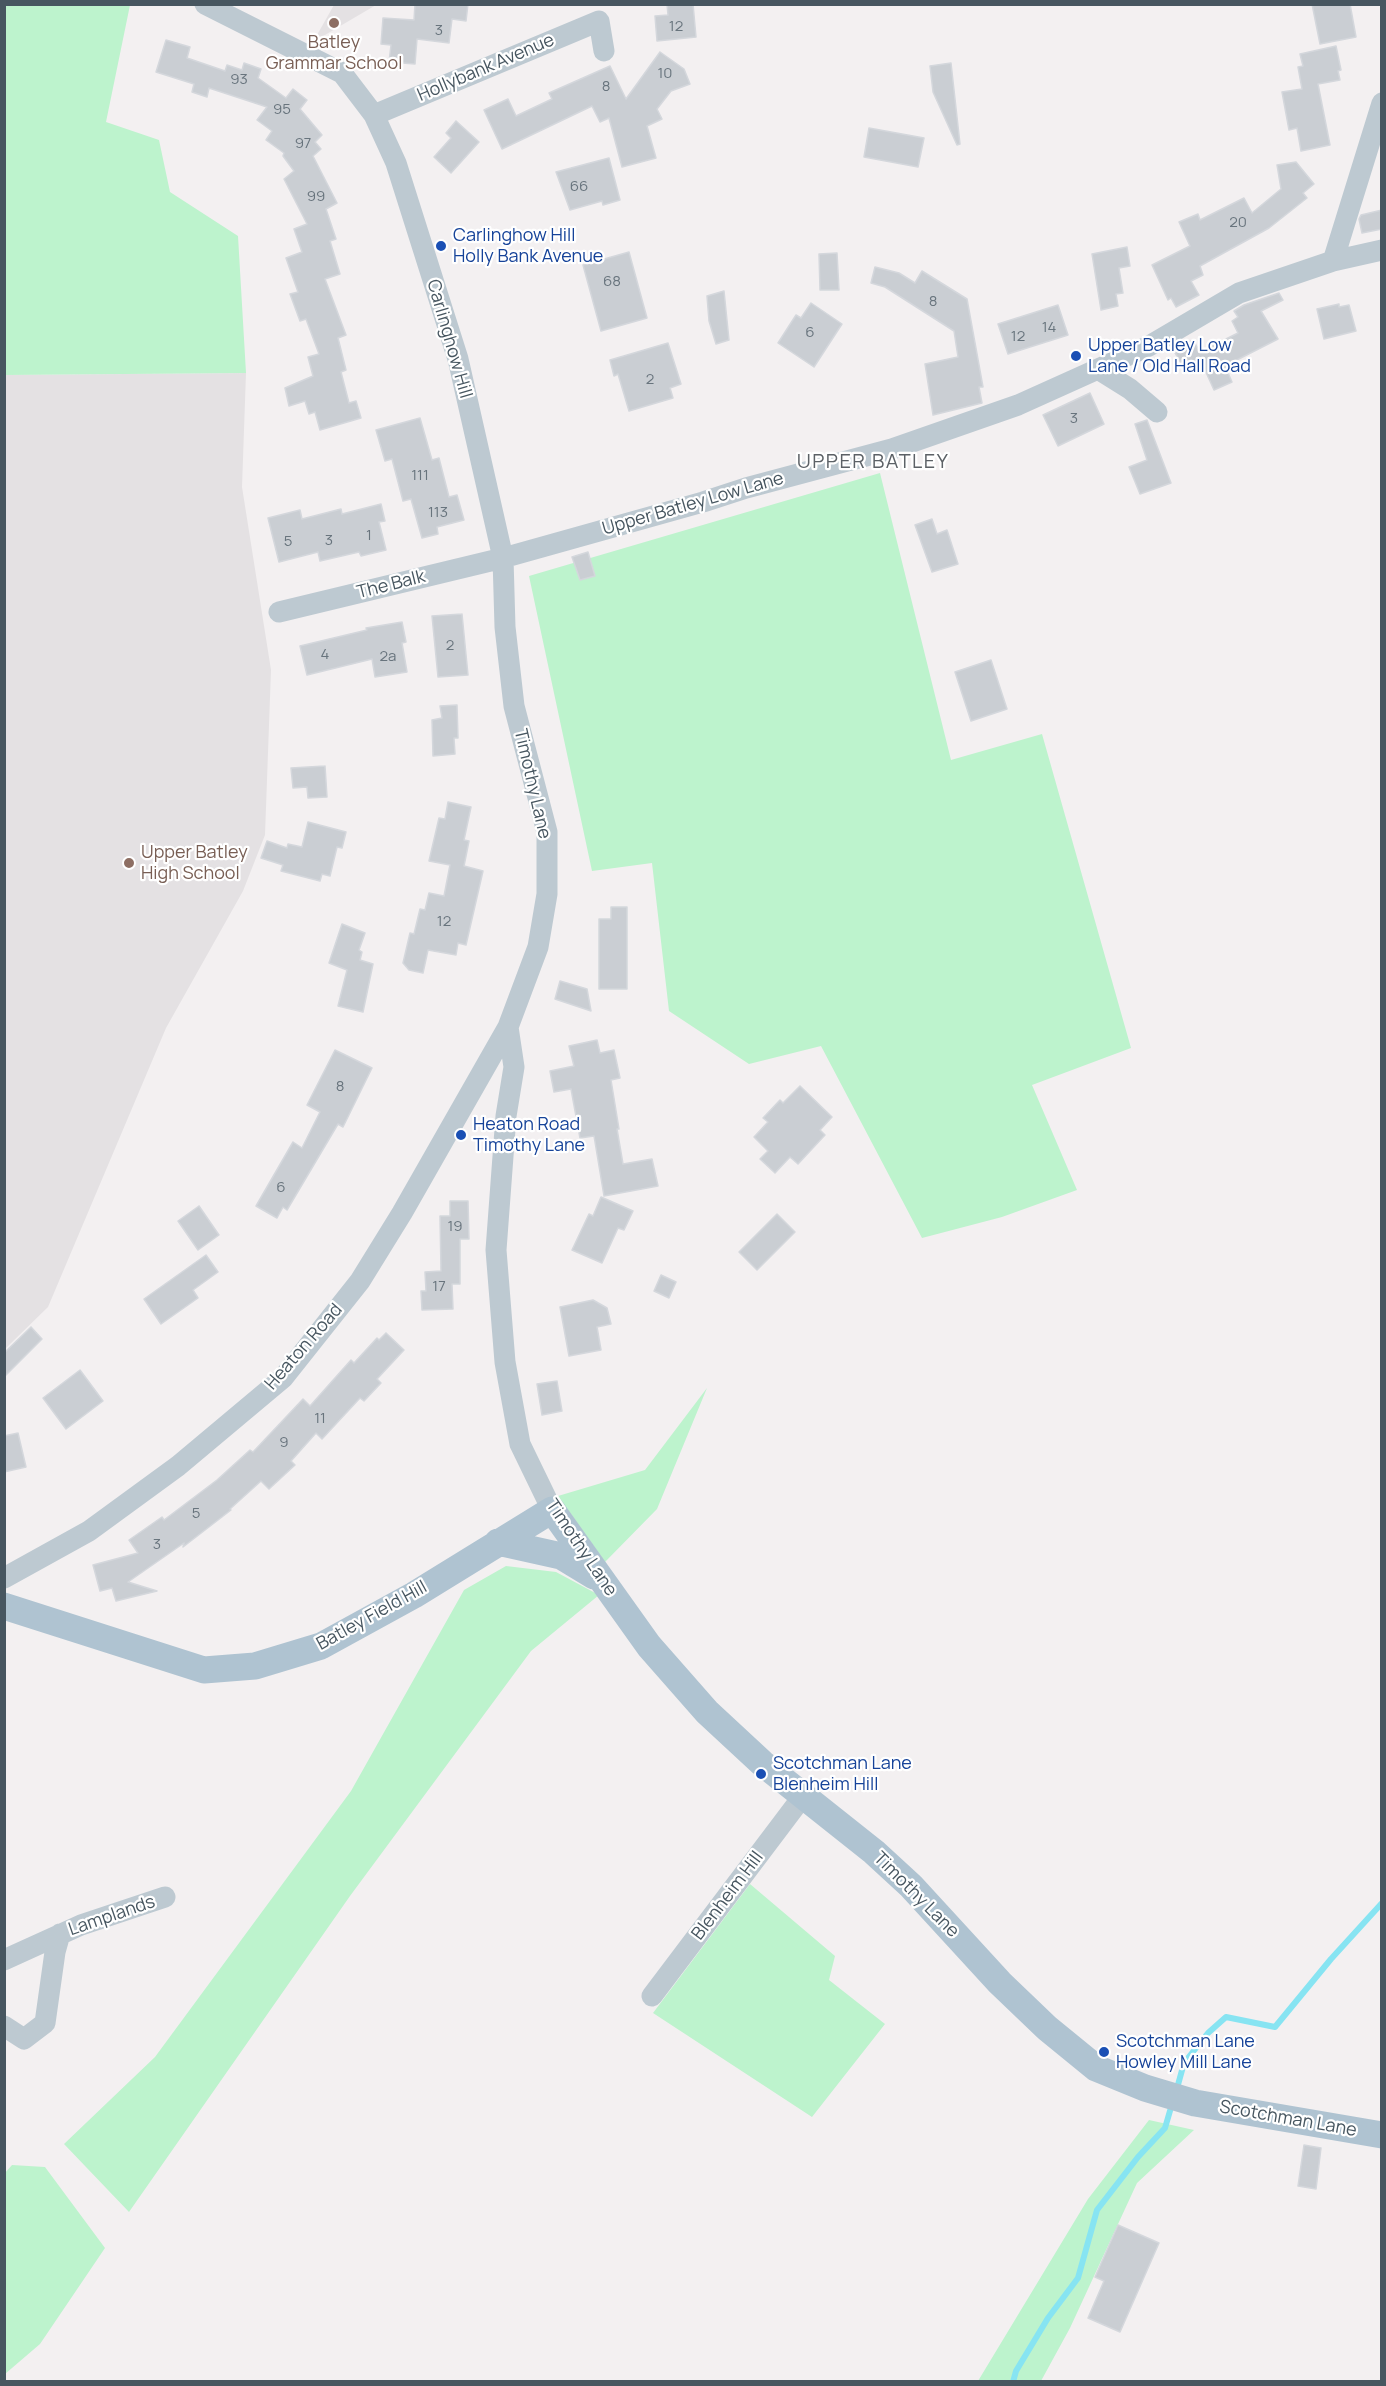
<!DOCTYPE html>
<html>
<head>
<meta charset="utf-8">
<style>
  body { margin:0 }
  #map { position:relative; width:1386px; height:2386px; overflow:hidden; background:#f3f0f1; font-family:Manrope,sans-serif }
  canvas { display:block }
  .frame { position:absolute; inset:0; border:6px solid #475660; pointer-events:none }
</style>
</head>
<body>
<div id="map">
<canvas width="1386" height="2386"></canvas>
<div class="frame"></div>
</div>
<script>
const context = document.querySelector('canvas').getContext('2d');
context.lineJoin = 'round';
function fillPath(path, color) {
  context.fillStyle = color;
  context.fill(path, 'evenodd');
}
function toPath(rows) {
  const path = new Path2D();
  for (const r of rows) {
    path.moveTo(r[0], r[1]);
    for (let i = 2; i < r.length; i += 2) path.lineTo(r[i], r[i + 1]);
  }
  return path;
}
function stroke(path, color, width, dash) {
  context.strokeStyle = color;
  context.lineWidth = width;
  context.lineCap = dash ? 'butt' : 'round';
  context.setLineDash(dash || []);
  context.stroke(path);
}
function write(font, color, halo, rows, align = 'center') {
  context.font = font + ' Manrope,sans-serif';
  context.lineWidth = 4.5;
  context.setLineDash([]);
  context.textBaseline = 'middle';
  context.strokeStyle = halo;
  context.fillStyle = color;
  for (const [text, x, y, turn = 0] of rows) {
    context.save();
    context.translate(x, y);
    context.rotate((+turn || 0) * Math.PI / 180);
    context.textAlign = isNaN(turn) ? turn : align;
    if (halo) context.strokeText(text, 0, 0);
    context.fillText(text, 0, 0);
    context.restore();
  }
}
const education = toPath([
  [334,5,376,5,313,42],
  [246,373,242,487,271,670,265,835,243,891,166,1028,48,1307,5,1349,5,375]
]);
const green = toPath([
  [4,5,130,5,106,122,159,140,170,192,238,236,246,373,5,375],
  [880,473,951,760,1042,734,1131,1048,1032,1085,1077,1190,1002,1217,922,1238,821,1046,749,1064,669,1011,652,863,592,871,529,576],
  [707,1388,657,1509,605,1562,558,1496,645,1470],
  [506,1566,556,1572,599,1595,531,1651,350,1896,129,2212,64,2144,155,2057,351,1791,464,1590],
  [750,1884,835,1956,829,1980,885,2024,812,2117,653,2013],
  [1149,2120,1194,2130,1137,2183,1070,2328,1041,2381,978,2381,1088,2199],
  [12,2165,45,2167,105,2248,40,2344,5,2374,4,2174]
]);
const stream = toPath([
  [1176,2092,1184,2063,1208,2033,1226,2017,1275,2027,1331,1959,1382,1903],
  [1013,2382,1016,2371,1048,2318,1078,2278,1097,2210,1138,2157,1165,2128,1172,2104]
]);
const building = toPath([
  [415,4,468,4,466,21,452,19,449,43,417,39,415,64,389,62,391,45,381,44,383,18,414,20,415,4],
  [667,4,693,4,696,37,657,41,655,16,668,15,667,4],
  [1312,4,1350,4,1356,37,1320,44,1312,4],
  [166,40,190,47,187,58,225,71,227,65,242,70,244,63,261,69,258,78,286,98,293,89,307,100,300,109,322,135,315,142,321,149,313,156,337,203,326,209,336,239,330,241,340,274,325,279,346,335,338,338,346,370,341,372,349,403,356,401,361,418,320,430,315,412,309,414,305,401,289,406,285,388,313,376,308,357,319,354,306,319,300,321,290,294,298,292,286,258,302,252,294,229,307,224,284,179,294,171,283,156,284,153,266,140,272,131,257,120,267,107,209,88,207,97,192,92,194,84,156,72,166,40],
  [1336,46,1341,70,1338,71,1340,80,1318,84,1330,145,1301,151,1297,128,1289,130,1282,92,1302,89,1298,67,1303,66,1300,54,1336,46],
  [660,52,684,69,690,84,671,91,657,109,662,119,647,126,656,158,622,167,609,118,600,122,592,106,502,149,484,110,508,99,516,116,552,99,549,93,610,66,626,99,660,52],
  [951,63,960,144,957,145,933,92,930,66,951,63],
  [456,121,479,142,451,173,434,157,451,138,446,133,456,121],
  [869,128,924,138,918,167,864,157,869,128],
  [609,158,620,200,603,205,602,201,570,210,556,172,609,158],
  [1296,162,1314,184,1303,193,1307,198,1269,228,1200,266,1203,275,1191,281,1199,295,1176,307,1171,298,1168,300,1152,265,1190,246,1179,222,1198,214,1200,220,1244,198,1252,213,1281,189,1277,165,1296,162],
  [1382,210,1382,229,1362,233,1359,219,1361,215,1382,210],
  [1127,247,1130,266,1119,268,1123,293,1116,294,1118,306,1101,310,1092,254,1127,247],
  [629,252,647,318,601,331,583,265,629,252],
  [837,253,839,290,820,290,819,254,837,253],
  [875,267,899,273,915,283,922,271,967,299,983,387,979,387,982,403,933,415,925,364,958,357,954,331,885,287,871,283,875,267],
  [724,291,729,340,716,344,709,321,707,296,724,291],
  [1279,293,1283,300,1261,311,1278,339,1225,366,1232,382,1214,390,1200,359,1184,368,1174,351,1193,340,1200,352,1238,333,1232,321,1238,317,1234,311,1244,305,1279,293],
  [811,303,842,324,814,367,778,343,796,315,801,318,811,303],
  [1339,304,1339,307,1349,305,1356,331,1324,339,1317,309,1339,304],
  [1058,305,1068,335,1008,354,998,324,1058,305],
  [668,343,681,384,670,388,673,398,629,411,618,374,614,376,610,360,668,343],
  [1090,393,1104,424,1058,446,1043,415,1090,393],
  [420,418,432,460,439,458,449,497,457,495,464,520,437,527,438,534,422,538,411,499,403,501,392,459,385,461,376,430,420,418],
  [1147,420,1171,483,1140,494,1129,467,1147,460,1135,424,1147,420],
  [381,504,385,521,379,522,386,550,361,556,359,552,320,561,318,552,279,562,268,518,300,510,302,519,341,509,342,514,381,504],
  [932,519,937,534,947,530,958,564,932,572,915,525,932,519],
  [588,552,595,576,580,580,572,557,588,552],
  [462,614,468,675,438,677,432,616,462,614],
  [402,622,406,642,402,643,407,672,375,677,372,659,307,675,300,646,367,630,366,628,402,622],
  [991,660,1007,709,971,721,955,672,991,660],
  [457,705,458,738,454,738,455,754,433,756,432,720,442,718,440,706,457,705],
  [325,766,327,797,308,798,307,787,293,788,291,768,325,766],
  [448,802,471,807,464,840,469,841,464,866,483,871,466,945,458,943,456,955,428,950,423,973,409,970,403,963,410,933,414,934,420,909,425,910,429,893,444,896,450,865,429,861,439,818,445,819,448,802],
  [308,822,346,832,342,848,337,847,330,876,322,874,320,881,281,871,283,865,261,858,267,841,287,848,288,844,302,847,308,822],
  [611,907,627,907,627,989,599,989,599,919,611,919,611,907],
  [342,924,365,933,359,950,362,952,360,960,373,964,363,1012,338,1006,347,970,329,963,342,924],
  [560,981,587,989,591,1011,555,999,560,981],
  [597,1040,600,1053,614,1050,620,1078,611,1080,619,1129,617,1129,623,1164,652,1159,658,1186,604,1196,594,1136,580,1138,571,1089,554,1092,550,1071,574,1066,569,1046,597,1040],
  [335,1050,372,1068,343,1127,338,1124,287,1210,283,1207,277,1218,256,1206,293,1142,302,1148,320,1112,307,1105,335,1050],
  [800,1086,832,1117,820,1130,825,1135,798,1164,790,1157,775,1173,760,1159,768,1151,754,1137,768,1122,763,1118,780,1100,783,1103,800,1086],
  [601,1197,633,1211,624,1230,618,1228,602,1263,572,1250,589,1214,593,1216,601,1197],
  [450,1201,468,1201,469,1239,460,1239,460,1284,452,1284,453,1309,422,1310,421,1291,426,1291,425,1272,441,1271,440,1216,450,1216,450,1201],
  [199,1206,219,1235,198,1250,178,1221,199,1206],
  [777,1214,795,1232,757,1270,739,1252,777,1214],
  [206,1255,218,1272,193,1290,198,1298,161,1324,144,1299,206,1255],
  [661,1275,676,1282,669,1298,654,1291,661,1275],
  [593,1300,607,1308,611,1324,597,1327,601,1350,569,1356,560,1307,593,1300],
  [31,1327,42,1339,4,1377,4,1353,31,1327],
  [386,1333,404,1350,377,1379,381,1383,364,1401,360,1398,322,1439,316,1433,291,1461,295,1465,269,1489,261,1481,230,1509,231,1510,183,1547,184,1543,128,1582,157,1591,116,1601,112,1588,100,1591,93,1565,138,1553,129,1540,162,1517,164,1520,217,1480,250,1450,253,1452,303,1399,310,1406,351,1360,354,1363,377,1338,379,1340,386,1333],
  [80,1370,103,1401,66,1429,43,1398,80,1370],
  [557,1381,562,1411,542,1415,537,1384,557,1381],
  [18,1433,26,1467,4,1472,4,1436,18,1433],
  [1304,2145,1321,2148,1316,2189,1298,2186,1304,2145],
  [1118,2225,1159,2243,1120,2332,1088,2318,1104,2281,1095,2277,1118,2225]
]);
const minor = toPath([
  [205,4,342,73,374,115,396,163,458,359,503,558,505,627,514,706,547,832,547,894,538,947,508,1027,514,1067,506,1116,496,1250,505,1362,520,1444,552,1510],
  [374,115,599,21,604,51],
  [1333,261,1382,103],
  [1098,369,1130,389,1157,412],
  [279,612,503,558,703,502,746,488,892,449,1018,405,1149,346,1239,293,1333,261,1382,250],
  [4,1578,89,1531,178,1466,283,1378,360,1281,402,1213,508,1027],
  [4,1960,81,1925,165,1897],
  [652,1996,803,1796],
  [4,2026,24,2039,45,2023,55,1952,60,1934]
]);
const major = toPath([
  [498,1542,561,1556,594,1576],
  [4,1606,204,1670,255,1666,321,1646,414,1595,552,1510,649,1646,707,1712,762,1763,874,1852,911,1886,1000,1983,1047,2028,1096,2068,1145,2088,1195,2103,1382,2135]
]);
const markers = [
  [334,23,6,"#8d6e63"],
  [441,246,6,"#1a4fb4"],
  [1076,356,6,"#1a4fb4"],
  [129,863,6,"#8d6e63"],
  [461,1135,6,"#1a4fb4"],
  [761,1774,6,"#1a4fb4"],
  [1104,2052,6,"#1a4fb4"]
];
const numberNames = [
  ["12",676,27],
  ["3",439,31],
  ["10",665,74],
  ["93",239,80],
  ["8",606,87],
  ["95",282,110],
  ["97",303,144],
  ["66",579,187],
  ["99",316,197],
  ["20",1238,223],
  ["68",612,282],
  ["8",933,302],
  ["14",1049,328],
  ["6",810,333],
  ["12",1018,337],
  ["2",650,380],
  ["3",1074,419],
  ["111",420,476],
  ["113",438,513],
  ["1",369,536],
  ["3",329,541],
  ["5",288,542],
  ["2",450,646],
  ["4",325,655],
  ["2a",388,657],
  ["12",444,922],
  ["8",340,1087],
  ["6",281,1188],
  ["19",455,1227],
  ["17",439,1287],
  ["11",320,1419],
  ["9",284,1443],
  ["5",196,1514],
  ["3",157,1545]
];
const educationNames = [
  ["Batley",334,43],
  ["Grammar School",334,64],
  ["Upper Batley",141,853,"left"],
  ["High School",141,874,"left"]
];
const streetNames = [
  ["Hollybank Avenue",486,68,-23],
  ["Carlinghow Hill",449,339,74],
  ["Upper Batley Low Lane",693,504,-16],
  ["The Balk",391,585,-14],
  ["Timothy Lane",532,784,77],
  ["Heaton Road",304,1347,-49],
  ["Timothy Lane",581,1548,56],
  ["Batley Field Hill",372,1616,-29],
  ["Timothy Lane",916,1895,45],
  ["Blenheim Hill",728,1896,-53],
  ["Lamplands",112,1916,-19],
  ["Scotchman Lane",1288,2119,10]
];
const transitNames = [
  ["Carlinghow Hill",453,236],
  ["Holly Bank Avenue",453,257],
  ["Upper Batley Low",1088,346],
  ["Lane / Old Hall Road",1088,367],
  ["Heaton Road",473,1125],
  ["Timothy Lane",473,1146],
  ["Scotchman Lane",773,1764],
  ["Blenheim Hill",773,1785],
  ["Scotchman Lane",1116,2042],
  ["Howley Mill Lane",1116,2063]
];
const neighbourhoodNames = [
  ["UPPER BATLEY",873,462]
];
fillPath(education, '#e4e1e3');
fillPath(green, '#bdf3cd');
stroke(stream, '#87e4f2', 6);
fillPath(building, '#caced3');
stroke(building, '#d4d7dc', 1.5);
stroke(minor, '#bdc9d1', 21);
stroke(major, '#afc3d1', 27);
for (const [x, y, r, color] of markers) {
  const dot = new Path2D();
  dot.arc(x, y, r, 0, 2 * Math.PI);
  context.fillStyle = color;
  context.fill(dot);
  stroke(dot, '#fff', 2);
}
write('15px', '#68747d', null, numberNames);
write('18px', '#785e54', '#fff', educationNames);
write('18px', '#475660', '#fff', streetNames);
write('18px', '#164399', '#fff', transitNames, 'left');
context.letterSpacing = '1.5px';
write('20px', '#5c6166', '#fff', neighbourhoodNames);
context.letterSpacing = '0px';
</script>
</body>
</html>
